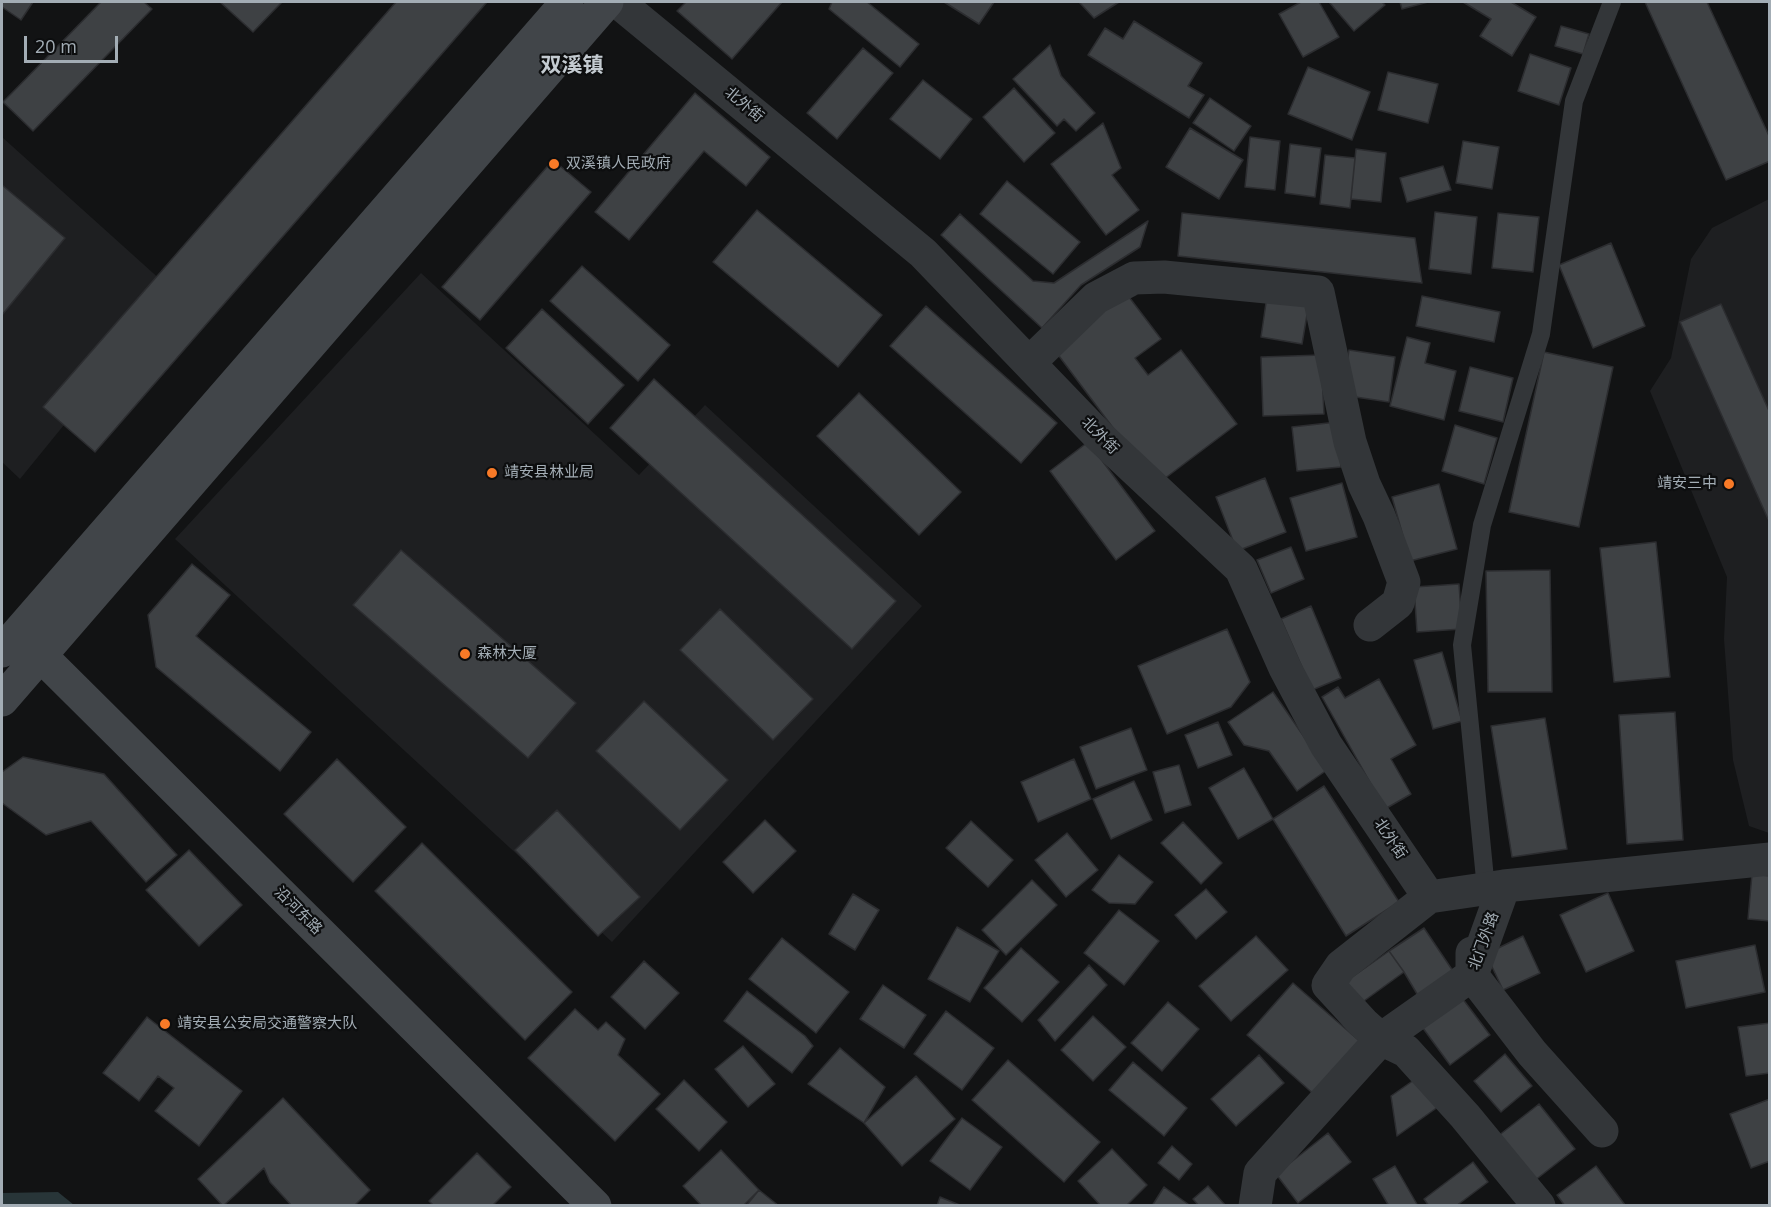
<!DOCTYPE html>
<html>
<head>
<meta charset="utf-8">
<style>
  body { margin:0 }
  #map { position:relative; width:1771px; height:1207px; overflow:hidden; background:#121314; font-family:"Open Sans",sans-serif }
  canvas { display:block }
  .frame { position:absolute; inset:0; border:3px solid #a3adb5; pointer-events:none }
  .scale { position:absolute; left:24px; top:36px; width:94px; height:27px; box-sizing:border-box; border:3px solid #a3adb5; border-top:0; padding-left:8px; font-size:18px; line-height:21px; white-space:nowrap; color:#a3adb5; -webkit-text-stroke:4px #0d0e0f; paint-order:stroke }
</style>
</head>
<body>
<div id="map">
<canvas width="1771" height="1207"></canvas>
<div class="frame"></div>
<div class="scale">20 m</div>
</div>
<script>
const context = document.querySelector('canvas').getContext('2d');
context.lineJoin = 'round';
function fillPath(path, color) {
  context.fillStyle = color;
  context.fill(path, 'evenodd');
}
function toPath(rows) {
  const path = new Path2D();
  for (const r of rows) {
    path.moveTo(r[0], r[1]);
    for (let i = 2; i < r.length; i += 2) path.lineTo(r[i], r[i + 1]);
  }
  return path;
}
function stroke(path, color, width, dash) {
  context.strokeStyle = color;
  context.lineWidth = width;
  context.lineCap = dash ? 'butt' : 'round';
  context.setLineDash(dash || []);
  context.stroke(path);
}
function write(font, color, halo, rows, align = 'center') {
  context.font = font + ' "Open Sans","Noto Sans SC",sans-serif';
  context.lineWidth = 4.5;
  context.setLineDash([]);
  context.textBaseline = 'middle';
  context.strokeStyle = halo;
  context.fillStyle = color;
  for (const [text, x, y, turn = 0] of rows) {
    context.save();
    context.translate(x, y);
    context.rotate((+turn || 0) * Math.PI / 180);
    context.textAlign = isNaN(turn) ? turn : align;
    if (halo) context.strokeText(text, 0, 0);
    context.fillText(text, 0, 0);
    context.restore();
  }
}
const built = toPath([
  [2,137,173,291,20,479,2,462],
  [1769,199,1769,833,1749,826,1733,760,1724,639,1727,577,1650,391,1671,358,1691,259,1712,228],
  [421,273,639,475,705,405,922,606,612,942,175,539]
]);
const water = toPath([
  [58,1192,74,1205,2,1205,2,1193]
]);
const building = toPath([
  [2,2,33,2,21,20,2,7,2,2],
  [101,2,144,2,152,9,33,131,3,102,101,2],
  [220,2,282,2,253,32,220,2],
  [396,2,487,2,95,452,43,407,396,2],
  [686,2,782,2,732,59,677,11,686,2],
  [832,2,867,2,919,44,900,67,829,9,832,2],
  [944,2,994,2,979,24,944,2],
  [1079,2,1119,2,1094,18,1079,2],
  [1301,2,1319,2,1339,37,1303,57,1279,14,1301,2],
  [1329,2,1382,2,1385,5,1354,31,1329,2],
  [1400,2,1428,2,1402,9,1400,2],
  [1463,2,1511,2,1536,17,1512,56,1480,36,1491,19,1463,2],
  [1645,2,1707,2,1770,138,1770,161,1726,180,1645,2],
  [1134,21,1202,63,1188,86,1204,95,1189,118,1088,55,1105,28,1123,39,1134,21],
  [1561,26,1589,34,1583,54,1555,46,1561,26],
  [1050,45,1061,76,1095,113,1076,131,1064,119,1057,126,1013,79,1050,45],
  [863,48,893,73,837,139,807,113,863,48],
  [1530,54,1571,68,1559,105,1518,91,1530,54],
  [1308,67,1370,92,1352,140,1288,114,1308,67],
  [1388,72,1438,84,1428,123,1378,110,1388,72],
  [923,80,972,119,940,159,890,119,923,80],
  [1014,88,1055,133,1024,162,983,117,1014,88],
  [695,93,770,157,746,186,704,151,629,240,595,212,695,93],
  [1210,98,1251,126,1234,151,1193,123,1210,98],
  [1103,123,1121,168,1112,175,1139,210,1106,235,1051,164,1103,123],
  [1190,128,1243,160,1219,199,1166,167,1190,128],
  [1250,137,1280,141,1275,190,1245,187,1250,137],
  [1463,141,1499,147,1492,189,1456,183,1463,141],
  [1290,144,1321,148,1315,197,1285,193,1290,144],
  [1356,149,1386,153,1381,202,1351,199,1356,149],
  [1325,155,1355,158,1350,208,1320,204,1325,155],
  [553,160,591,192,480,320,442,287,553,160],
  [1443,166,1451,190,1407,202,1400,178,1443,166],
  [1007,181,1080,242,1053,274,980,214,1007,181],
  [2,185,65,238,2,315,2,185],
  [757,210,882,315,838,367,713,262,757,210],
  [1435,212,1477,217,1471,274,1429,269,1435,212],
  [1182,213,1415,238,1422,283,1178,256,1182,213],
  [1498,213,1539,217,1533,272,1492,268,1498,213],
  [960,214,1033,281,1054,283,1148,221,1140,247,1081,285,1042,328,941,235,960,214],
  [1611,243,1645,326,1593,348,1559,265,1611,243],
  [582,266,670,345,638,381,550,301,582,266],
  [1126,293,1161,339,1135,358,1148,375,1181,350,1237,424,1156,485,1053,348,1126,293],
  [1267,296,1309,303,1302,344,1261,337,1267,296],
  [1422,296,1500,312,1494,342,1416,326,1422,296],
  [1721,304,1770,413,1770,518,1768,519,1680,322,1721,304],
  [926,306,1057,423,1021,463,890,346,926,306],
  [542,309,624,385,588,424,506,348,542,309],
  [1407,337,1430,343,1425,363,1456,371,1444,420,1390,406,1407,337],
  [1349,350,1395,357,1389,402,1342,395,1349,350],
  [1544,352,1613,367,1579,527,1509,512,1544,352],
  [1321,355,1324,414,1263,416,1261,357,1321,355],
  [1470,367,1513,378,1503,422,1459,411,1470,367],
  [654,379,896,601,852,649,610,428,654,379],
  [859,393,961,492,919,535,817,436,859,393],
  [1337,422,1341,467,1297,471,1292,427,1337,422],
  [1455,425,1497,438,1484,484,1442,471,1455,425],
  [1088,442,1155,531,1116,560,1050,471,1088,442],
  [1265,478,1286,532,1237,551,1216,497,1265,478],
  [1342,483,1357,537,1306,551,1290,498,1342,483],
  [1439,484,1457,549,1410,561,1392,497,1439,484],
  [1656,542,1670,677,1614,682,1600,548,1656,542],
  [1291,547,1304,579,1271,593,1257,560,1291,547],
  [401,550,576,703,528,758,353,605,401,550],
  [192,564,230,595,196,636,311,732,280,771,156,667,148,615,192,564],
  [1550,570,1552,692,1488,692,1486,571,1550,570],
  [1459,584,1462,629,1417,632,1414,587,1459,584],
  [1311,606,1341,678,1312,690,1281,619,1311,606],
  [720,609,813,699,773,740,680,650,720,609],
  [1227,629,1250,682,1231,707,1167,734,1138,666,1227,629],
  [1442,652,1462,721,1433,729,1414,660,1442,652],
  [1379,679,1416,745,1391,759,1411,794,1385,809,1322,697,1338,687,1345,698,1379,679],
  [1273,692,1327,770,1297,791,1269,751,1244,745,1228,722,1273,692],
  [644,701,728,780,680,830,596,751,644,701],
  [1675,712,1683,840,1627,844,1619,715,1675,712],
  [1545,718,1567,849,1512,857,1491,726,1545,718],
  [1218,722,1232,755,1198,768,1185,735,1218,722],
  [1131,728,1147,770,1096,789,1080,747,1131,728],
  [23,757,104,774,177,855,146,882,91,821,46,835,2,803,2,772,23,757],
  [337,759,406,827,353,882,284,814,337,759],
  [1074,759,1091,799,1038,822,1021,782,1074,759],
  [1179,765,1191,805,1165,813,1153,772,1179,765],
  [1244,768,1273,819,1238,839,1209,788,1244,768],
  [1134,781,1152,820,1111,839,1093,799,1134,781],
  [1324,786,1399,902,1346,936,1273,819,1324,786],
  [557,810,640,897,598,936,515,850,557,810],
  [765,820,796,851,753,893,723,862,765,820],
  [971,821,1013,860,988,887,946,848,971,821],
  [1183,822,1222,863,1201,884,1161,843,1183,822],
  [1067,833,1098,870,1066,897,1035,860,1067,833],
  [422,843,572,992,525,1040,375,891,422,843],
  [189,850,242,905,199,946,146,890,189,850],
  [1119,855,1153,882,1135,904,1109,903,1092,890,1119,855],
  [1752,874,1770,876,1770,921,1748,919,1752,874],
  [1032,880,1057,905,1006,955,982,930,1032,880],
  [1206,889,1227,912,1196,939,1175,915,1206,889],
  [1608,893,1634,951,1586,972,1560,915,1608,893],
  [853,894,879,910,855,950,829,934,853,894],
  [1119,910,1159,941,1124,985,1084,953,1119,910],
  [957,927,999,951,970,1002,928,979,957,927],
  [1424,928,1459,980,1423,1004,1404,972,1389,951,1424,928],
  [1256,936,1288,970,1231,1021,1199,986,1256,936],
  [1523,936,1540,973,1503,990,1486,954,1523,936],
  [782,938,849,992,816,1033,749,979,782,938],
  [1755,945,1765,992,1686,1008,1676,961,1755,945],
  [1021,948,1059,982,1022,1022,984,988,1021,948],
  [1389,951,1404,972,1357,1006,1341,985,1389,951],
  [644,961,679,993,645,1029,611,997,644,961],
  [1089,965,1107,985,1055,1041,1038,1020,1089,965],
  [1293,983,1363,1044,1317,1097,1247,1035,1293,983],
  [883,985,926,1015,904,1048,860,1019,883,985],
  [1456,990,1490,1035,1450,1065,1417,1020,1456,990],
  [747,991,805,1036,813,1046,792,1073,724,1021,747,991],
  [1168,1002,1199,1029,1162,1071,1131,1043,1168,1002],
  [575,1009,598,1030,606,1022,625,1039,618,1055,660,1094,615,1141,528,1058,575,1009],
  [946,1011,994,1048,962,1090,914,1054,946,1011],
  [1093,1016,1126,1047,1093,1081,1061,1050,1093,1016],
  [147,1017,242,1091,199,1146,155,1111,174,1088,158,1076,139,1101,103,1073,147,1017],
  [1770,1023,1770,1073,1746,1076,1738,1027,1770,1023],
  [743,1046,775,1084,748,1107,715,1069,743,1046],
  [840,1048,885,1087,864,1123,808,1084,840,1048],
  [1505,1054,1532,1086,1501,1112,1474,1081,1505,1054],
  [1259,1055,1284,1083,1236,1126,1211,1099,1259,1055],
  [1008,1060,1100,1142,1064,1182,972,1100,1008,1060],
  [1133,1062,1187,1108,1164,1136,1109,1090,1133,1062],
  [1424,1073,1445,1102,1397,1136,1391,1096,1424,1073],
  [916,1076,955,1119,902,1166,864,1123,916,1076],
  [684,1080,727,1122,699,1151,656,1109,684,1080],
  [283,1098,370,1190,354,1206,292,1206,270,1182,264,1168,223,1206,198,1179,283,1098],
  [1770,1099,1770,1161,1751,1168,1730,1114,1770,1099],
  [1539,1104,1575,1149,1534,1181,1498,1136,1539,1104],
  [962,1118,1002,1147,970,1190,930,1161,962,1118],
  [1328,1133,1351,1162,1298,1203,1276,1174,1328,1133],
  [1172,1146,1192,1164,1179,1180,1158,1163,1172,1146],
  [1112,1149,1147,1185,1126,1206,1101,1206,1078,1181,1112,1149],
  [721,1150,759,1190,743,1206,702,1206,683,1186,721,1150],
  [477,1153,511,1187,492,1206,434,1206,429,1201,477,1153],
  [1473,1162,1488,1182,1456,1206,1429,1206,1424,1199,1473,1162],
  [1395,1166,1418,1206,1389,1206,1373,1179,1395,1166],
  [1596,1166,1625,1205,1565,1206,1557,1195,1596,1166],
  [1208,1186,1226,1206,1199,1206,1193,1199,1208,1186],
  [1164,1187,1188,1204,1187,1206,1152,1206,1164,1187],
  [759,1190,779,1206,746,1206,759,1190],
  [940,1197,962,1206,937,1206,940,1197]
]);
const lane = toPath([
  [1486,889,1462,645,1482,525,1541,334,1574,101,1612,2]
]);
const street = toPath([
  [618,2,923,253,1099,436,1241,569,1285,668,1326,745,1429,897,1504,886],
  [1029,363,1096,298,1134,278,1164,277,1318,292,1350,442,1364,484,1379,516,1404,582,1398,603,1370,625],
  [1429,897,1341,966,1328,985,1363,1023,1381,1039,1406,1051,1465,1116,1539,1206],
  [1472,953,1472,975,1532,1053,1602,1131],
  [1255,1206,1260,1173,1381,1039,1472,975,1504,886,1770,859]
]);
const secondary = toPath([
  [25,640,595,1206],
  [2,651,567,2],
  [2,700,607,2]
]);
const markers = [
  [554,164,6,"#f87a27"],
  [492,473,6,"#f87a27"],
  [1729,484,6,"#f87a27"],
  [465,654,6,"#f87a27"],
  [165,1024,6,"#f87a27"]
];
const streetNames = [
  ["北外街",744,105,40],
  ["北外街",1100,436,45],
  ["北外街",1390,839,56],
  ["沿河东路",298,911,45],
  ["北门外路",1484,941,-70]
];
const poiNames = [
  ["双溪镇人民政府",566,164],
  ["靖安县林业局",504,473],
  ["靖安三中",1717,484,"right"],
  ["森林大厦",477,654],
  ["靖安县公安局交通警察大队",177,1024]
];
const districtNames = [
  ["双溪镇",572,66]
];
fillPath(built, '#1e1f21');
fillPath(water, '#283538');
fillPath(building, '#3e4144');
stroke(building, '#2c2d30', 1.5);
stroke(lane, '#333639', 18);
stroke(street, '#333639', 33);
stroke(secondary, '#414549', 33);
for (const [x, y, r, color] of markers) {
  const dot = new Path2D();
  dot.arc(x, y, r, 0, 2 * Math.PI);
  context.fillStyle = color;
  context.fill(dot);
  stroke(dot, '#0d0e0f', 2);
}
write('15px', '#a3adb5', '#0d0e0f', streetNames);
write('15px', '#a3adb5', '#0d0e0f', poiNames, 'left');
write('bold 21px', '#c4cbd1', '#0d0e0f', districtNames);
</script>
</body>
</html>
